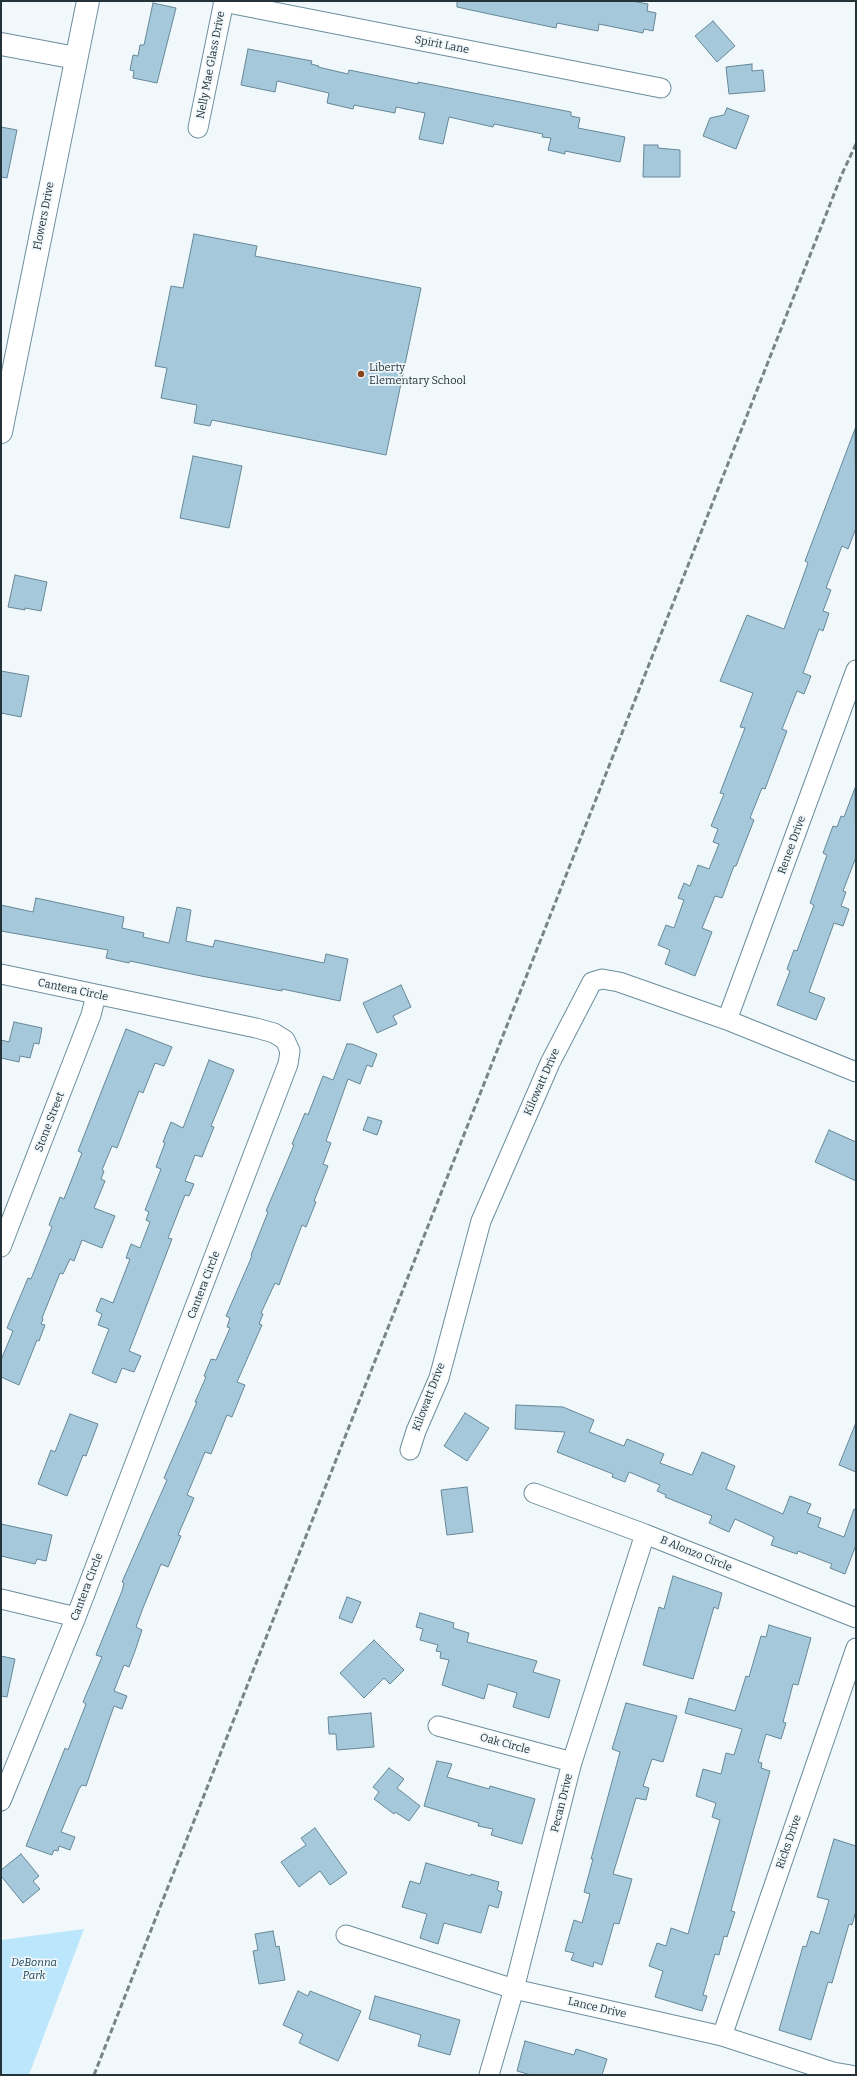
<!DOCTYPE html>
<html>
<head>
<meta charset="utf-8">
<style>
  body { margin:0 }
  #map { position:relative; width:857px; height:2076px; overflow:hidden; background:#f1f8fc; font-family:Bitter,serif }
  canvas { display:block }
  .frame { position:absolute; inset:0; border:2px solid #243339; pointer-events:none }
</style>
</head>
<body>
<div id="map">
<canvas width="857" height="2076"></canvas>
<div class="frame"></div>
</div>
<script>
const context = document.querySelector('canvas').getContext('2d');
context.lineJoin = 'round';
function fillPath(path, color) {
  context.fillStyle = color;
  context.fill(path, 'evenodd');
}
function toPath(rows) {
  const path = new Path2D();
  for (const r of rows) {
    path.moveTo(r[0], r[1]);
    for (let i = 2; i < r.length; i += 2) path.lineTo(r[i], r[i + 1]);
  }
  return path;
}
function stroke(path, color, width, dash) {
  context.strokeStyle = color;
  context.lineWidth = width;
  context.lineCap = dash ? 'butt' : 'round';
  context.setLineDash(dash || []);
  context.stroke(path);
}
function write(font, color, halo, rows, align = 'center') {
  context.font = font + ' Bitter,serif';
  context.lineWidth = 3.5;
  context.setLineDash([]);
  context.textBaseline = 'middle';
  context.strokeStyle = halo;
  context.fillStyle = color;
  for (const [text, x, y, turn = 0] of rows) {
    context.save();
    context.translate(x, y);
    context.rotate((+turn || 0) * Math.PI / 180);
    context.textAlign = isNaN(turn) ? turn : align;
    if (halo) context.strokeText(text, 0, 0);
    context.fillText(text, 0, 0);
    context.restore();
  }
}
const green = toPath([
  [84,1929,29,2075,1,2075,1,1940]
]);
const building = toPath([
  [457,1,632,1,648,4,647,11,656,13,653,31,644,29,643,33,599,24,598,31,557,23,556,28,494,15,457,7,457,1],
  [153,3,176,8,157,83,133,78,134,71,130,70,133,55,138,56,140,45,144,45,153,3],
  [713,21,735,46,717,62,695,36,713,21],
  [248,49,312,61,311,64,319,66,318,67,348,74,349,70,418,84,418,82,571,112,571,116,580,118,578,128,625,137,620,162,565,151,565,154,548,150,551,138,542,137,543,134,494,124,493,127,449,117,443,144,419,139,425,113,396,107,395,113,354,105,353,109,327,103,329,93,277,81,275,92,241,85,248,49],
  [752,64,752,71,763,70,765,91,729,94,726,67,752,64],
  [727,108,749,116,736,149,703,136,710,118,724,115,727,108],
  [1,127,17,130,7,178,1,177,1,127],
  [644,145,658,145,658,148,680,150,680,177,643,177,644,145],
  [194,234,257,246,255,256,421,288,386,455,212,420,210,426,194,423,197,405,161,398,167,368,155,366,171,286,183,288,194,234],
  [855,429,856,528,848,549,842,546,826,588,831,590,823,611,829,613,823,631,819,629,803,673,811,676,804,694,797,691,782,729,787,731,765,789,762,788,750,818,754,820,736,866,734,866,722,898,715,896,702,928,712,932,695,976,665,964,670,950,658,945,666,925,674,928,684,900,678,898,684,883,690,886,698,865,709,869,719,844,713,842,718,829,711,826,724,794,720,793,745,728,740,727,753,693,720,681,747,615,784,629,808,563,805,561,855,429],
  [193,456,242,466,229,528,180,518,193,456],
  [15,575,47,582,41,611,25,608,25,610,8,607,15,575],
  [1,671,29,676,21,717,1,713,1,671],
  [855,788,856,857,843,891,846,892,841,906,849,909,843,926,834,923,809,992,825,998,816,1020,777,1005,790,971,787,969,794,950,797,951,814,905,810,903,827,855,823,853,833,826,837,827,841,816,844,817,855,788],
  [36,898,124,917,122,928,144,933,143,937,169,943,177,907,191,910,186,941,213,947,215,940,324,963,326,954,348,959,340,1001,282,989,282,991,201,976,130,961,129,963,106,958,108,950,1,931,1,905,33,912,36,898],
  [401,985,411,1007,393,1016,397,1024,377,1033,363,1003,401,985],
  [14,1022,42,1028,39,1044,34,1043,30,1058,20,1056,19,1062,1,1058,1,1040,9,1042,14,1022],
  [126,1029,172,1047,164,1066,155,1063,143,1093,139,1091,117,1148,112,1146,102,1170,104,1171,101,1179,105,1181,94,1208,115,1216,102,1248,82,1240,74,1261,70,1259,63,1274,60,1273,42,1318,43,1319,41,1324,45,1325,39,1341,37,1340,19,1385,1,1377,1,1360,13,1331,7,1328,28,1278,31,1279,52,1227,49,1225,60,1197,64,1199,82,1153,78,1151,126,1029],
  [347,1044,352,1044,377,1054,372,1067,367,1065,360,1084,348,1079,326,1141,331,1143,323,1164,328,1166,314,1201,316,1202,306,1227,302,1225,279,1285,275,1283,261,1313,263,1314,259,1324,262,1325,237,1382,245,1385,232,1417,227,1415,211,1454,205,1452,187,1495,194,1498,178,1535,181,1536,168,1567,161,1564,143,1608,136,1627,142,1630,135,1651,129,1667,124,1665,114,1691,127,1696,122,1709,114,1706,86,1786,82,1785,79,1789,61,1832,75,1837,70,1850,59,1846,58,1851,54,1850,52,1855,26,1846,65,1748,68,1750,86,1704,83,1702,102,1657,96,1655,122,1591,124,1583,122,1582,167,1480,164,1478,197,1402,195,1402,206,1377,204,1376,211,1359,216,1360,230,1328,227,1327,230,1318,226,1316,252,1256,251,1255,268,1212,266,1211,294,1145,292,1144,305,1113,308,1115,323,1076,333,1080,347,1044],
  [209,1060,234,1070,211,1126,214,1127,202,1157,195,1155,185,1181,194,1184,189,1196,185,1195,168,1238,172,1239,129,1351,141,1356,134,1372,122,1368,116,1383,92,1373,109,1329,98,1325,102,1314,96,1311,101,1298,113,1303,130,1259,126,1258,131,1244,140,1248,150,1222,146,1220,149,1212,145,1210,161,1169,156,1167,165,1143,163,1142,171,1122,183,1128,209,1060],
  [368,1117,382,1121,377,1135,363,1130,368,1117],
  [829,1130,856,1142,856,1181,815,1162,829,1130],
  [516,1405,563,1407,594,1420,589,1432,624,1446,627,1439,664,1454,660,1463,692,1475,702,1452,735,1466,726,1489,783,1514,790,1496,811,1504,807,1513,821,1518,818,1527,844,1537,854,1509,856,1510,856,1545,845,1574,830,1568,832,1564,798,1551,797,1554,771,1545,774,1537,735,1519,729,1532,709,1523,712,1516,665,1497,666,1495,657,1491,660,1485,629,1472,625,1482,612,1477,613,1474,557,1452,565,1432,515,1429,516,1405],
  [465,1413,489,1428,467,1461,444,1446,465,1413],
  [70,1414,98,1424,86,1456,83,1455,67,1496,38,1484,51,1450,55,1452,70,1414],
  [855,1425,856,1425,856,1472,839,1465,855,1425],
  [467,1487,473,1532,447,1535,441,1490,467,1487],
  [1,1524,52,1535,46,1561,37,1559,35,1564,1,1556,1,1524],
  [673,1576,722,1593,718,1609,714,1607,693,1679,643,1665,659,1607,664,1609,673,1576],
  [347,1597,361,1602,352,1623,339,1618,347,1597],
  [420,1613,454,1623,453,1628,469,1633,467,1642,537,1661,533,1672,560,1680,549,1718,513,1707,517,1693,488,1684,484,1699,442,1685,449,1660,440,1658,441,1652,436,1651,438,1645,420,1640,423,1629,416,1627,420,1613],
  [769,1625,811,1638,798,1685,793,1684,783,1722,786,1723,781,1739,766,1734,758,1762,762,1763,761,1768,770,1771,732,1907,731,1911,735,1912,727,1937,724,1936,719,1955,715,1954,703,1995,707,1996,702,2011,655,1997,663,1971,649,1966,657,1943,666,1946,671,1928,688,1934,720,1820,712,1817,716,1803,696,1796,703,1769,721,1774,726,1753,734,1755,742,1729,685,1713,689,1698,735,1711,746,1676,749,1677,761,1636,766,1637,769,1625],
  [374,1640,404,1670,390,1684,384,1678,364,1698,340,1673,374,1640],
  [1,1656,15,1659,7,1697,1,1696,1,1656],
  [626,1703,677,1716,663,1762,652,1759,643,1786,649,1788,646,1800,636,1798,613,1874,632,1879,619,1924,614,1923,602,1965,594,1962,593,1967,571,1960,574,1953,565,1951,574,1920,582,1923,590,1894,584,1892,593,1859,591,1859,620,1752,612,1749,626,1703],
  [371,1713,374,1747,337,1750,336,1734,329,1734,328,1717,371,1713],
  [437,1761,452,1764,447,1777,489,1789,490,1786,535,1799,522,1844,491,1835,493,1829,478,1826,479,1823,424,1806,437,1761],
  [389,1768,404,1779,397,1788,420,1806,409,1821,395,1812,394,1814,374,1799,379,1792,373,1787,389,1768],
  [315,1828,347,1873,330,1885,320,1871,299,1887,281,1862,306,1845,301,1838,315,1828],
  [834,1839,856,1846,856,1911,852,1925,849,1924,832,1983,828,1982,811,2040,779,2030,803,1946,806,1947,811,1931,819,1934,829,1900,817,1897,834,1839],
  [21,1854,39,1876,33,1881,40,1889,23,1903,1,1876,1,1870,21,1854],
  [426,1863,471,1876,471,1874,499,1882,497,1890,502,1892,498,1908,489,1905,481,1933,444,1923,438,1944,420,1938,427,1914,402,1907,410,1881,420,1884,426,1863],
  [273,1931,276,1947,279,1946,285,1980,259,1984,253,1951,258,1950,255,1934,273,1931],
  [298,1991,308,1996,310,1991,361,2011,338,2061,299,2043,303,2034,283,2025,298,1991],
  [375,1996,460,2020,450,2055,418,2046,421,2035,369,2019,375,1996],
  [525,2041,574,2055,576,2049,607,2059,602,2075,531,2075,517,2071,525,2041]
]);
const minor = toPath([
  [223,2,661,88],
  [198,128,224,1],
  [1,974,256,1028,274,1033,285,1040,290,1051,288,1064,76,1617,1,1801],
  [727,1020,856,670],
  [1,1247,91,1015,96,995],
  [410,1450,416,1431,439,1378,481,1221,550,1063,592,982,602,979,619,982,727,1020,856,1072],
  [534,1493,645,1534,856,1618],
  [1,1599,76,1617],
  [438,1726,572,1762],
  [346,1935,514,1989,722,2036,833,2072,851,2075],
  [722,2036,856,1648],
  [489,2075,514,1989,572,1762,645,1534]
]);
const tertiary = toPath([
  [1,44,76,58],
  [1,432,88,1]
]);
const rail = toPath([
  [94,2075,842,174,856,144]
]);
const markers = [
  [361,374,4,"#874319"]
];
const streetNames = [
  ["Spirit Lane",442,45,11],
  ["Nelly Mae Glass Drive",211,65,-79],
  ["Flowers Drive",44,216,-79],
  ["Renee Drive",792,845,-70],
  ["Cantera Circle",73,990,12],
  ["Kilowatt Drive",542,1082,-66],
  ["Stone Street",50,1122,-69],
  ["Cantera Circle",204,1285,-69],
  ["Kilowatt Drive",429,1397,-69],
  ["B Alonzo Circle",696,1554,22],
  ["Cantera Circle",87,1587,-69],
  ["Oak Circle",505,1744,15],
  ["Pecan Drive",562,1803,-76],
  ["Ricks Drive",789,1842,-71],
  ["Lance Drive",597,2008,13]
];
const poiNames = [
  ["Liberty",369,368],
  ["Elementary School",369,381]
];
const parkNames = [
  ["DeBonna",34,1963],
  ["Park",34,1976]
];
fillPath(green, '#bbe6fb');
fillPath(building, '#a5c9da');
stroke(building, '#658797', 1);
stroke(minor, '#6b8d9d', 21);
stroke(tertiary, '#6b8d9d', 24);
stroke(minor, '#fff', 19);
stroke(tertiary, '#fff', 22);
stroke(rail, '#798489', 3, [6, 3]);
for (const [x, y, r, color] of markers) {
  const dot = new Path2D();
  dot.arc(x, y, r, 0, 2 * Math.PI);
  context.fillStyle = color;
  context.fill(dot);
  stroke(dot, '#f1f8fc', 1.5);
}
write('11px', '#243339', '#f1f8fc', streetNames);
write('11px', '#243339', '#f1f8fc', poiNames, 'left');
write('italic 11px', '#1b4151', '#f1f8fc', parkNames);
</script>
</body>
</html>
